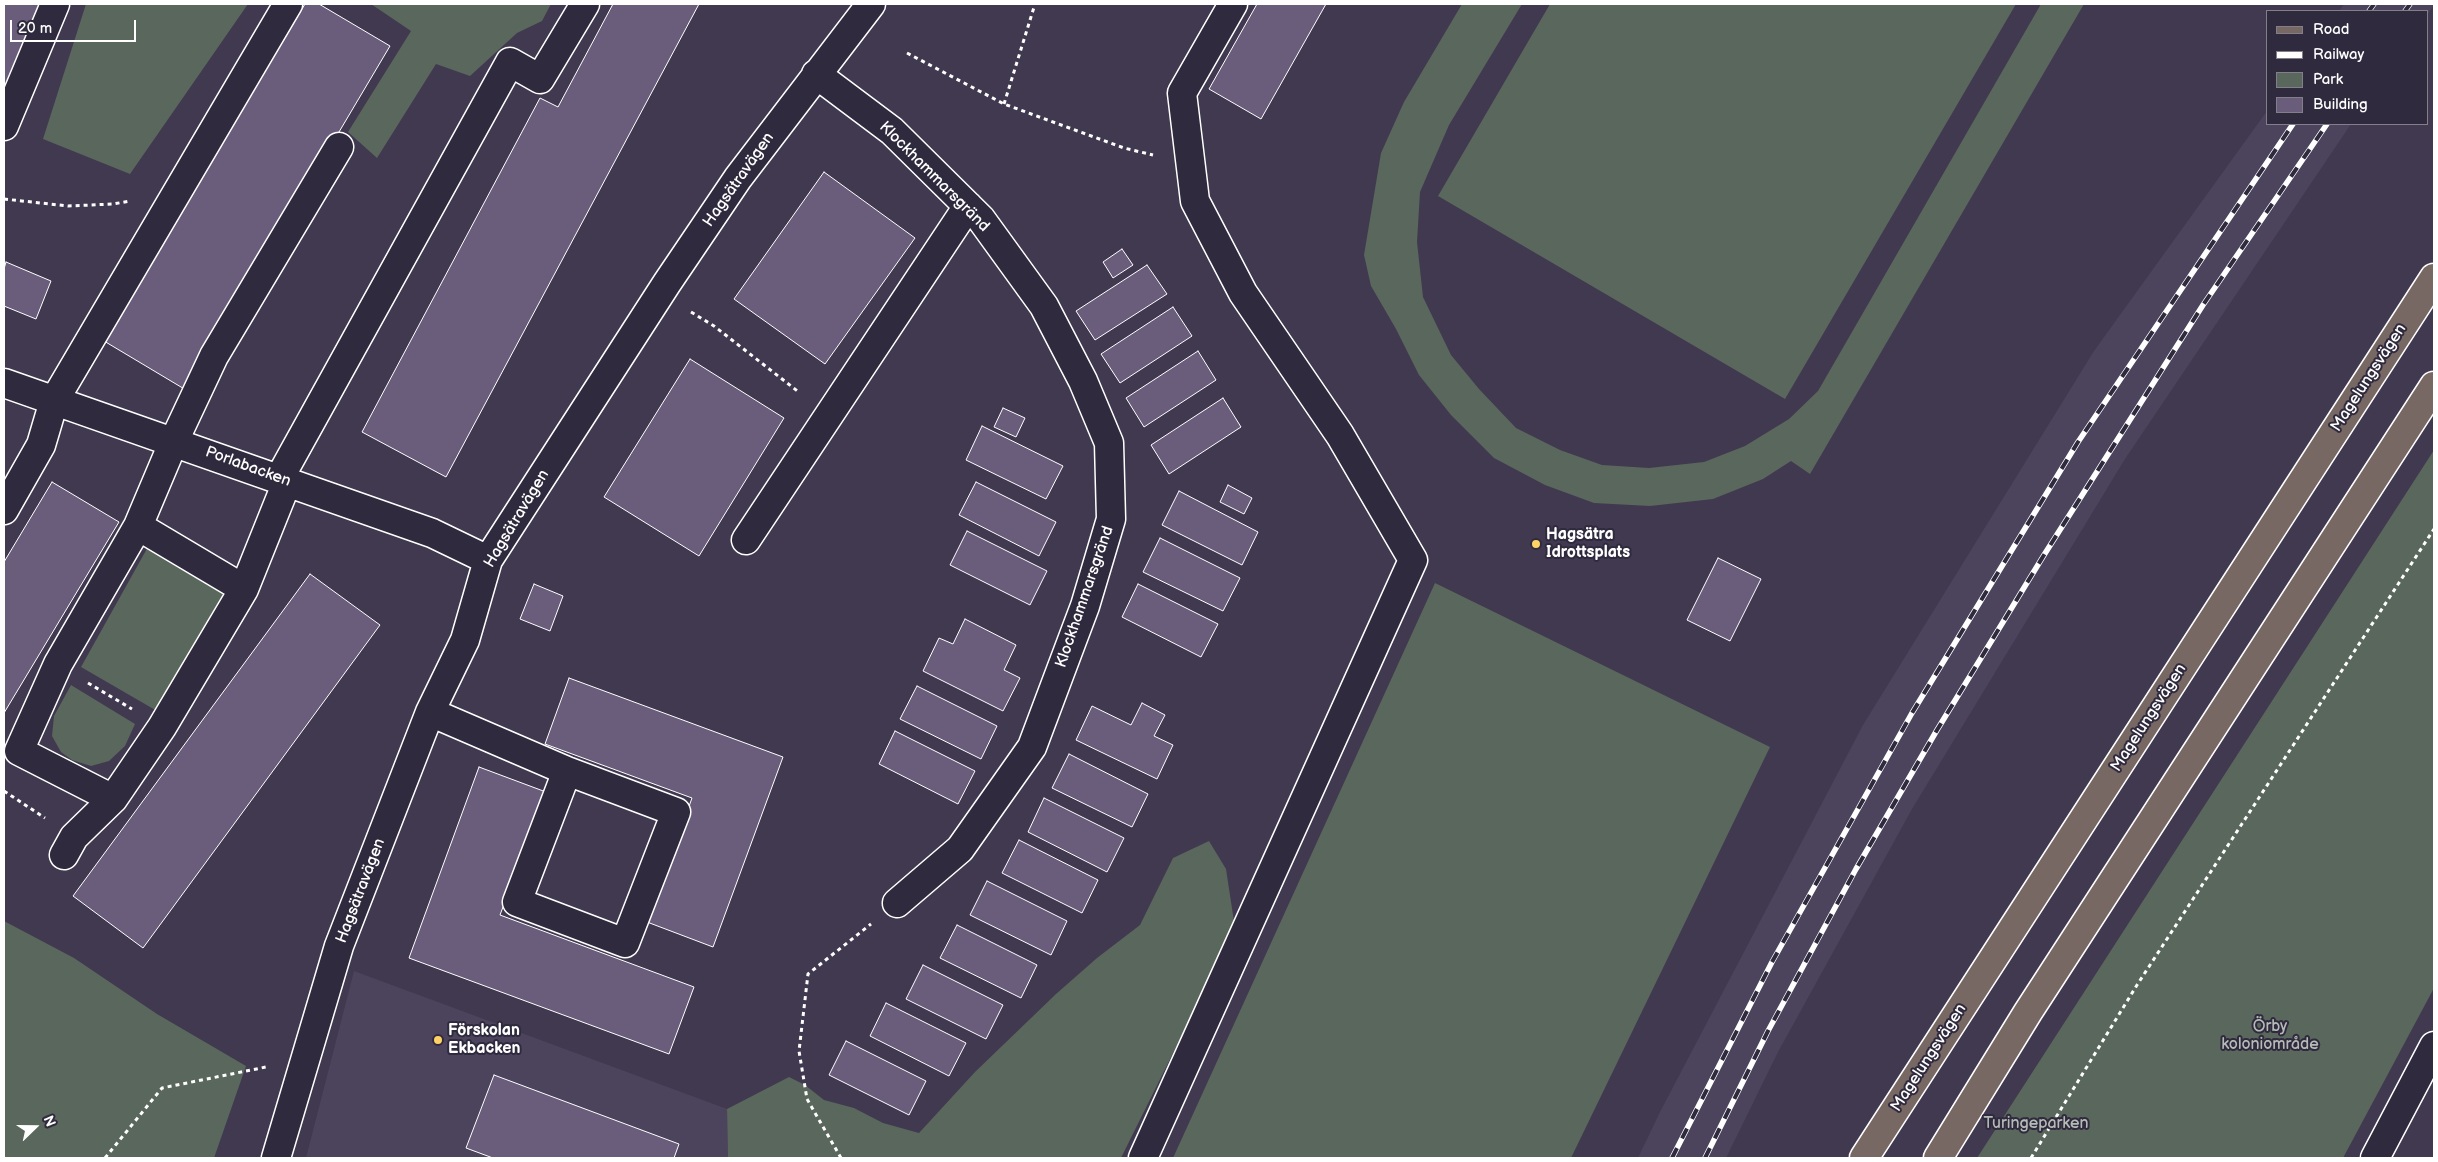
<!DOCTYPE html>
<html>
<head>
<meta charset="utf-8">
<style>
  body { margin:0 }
  #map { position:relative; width:2438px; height:1162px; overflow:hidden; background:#403950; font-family:"Balsamiq Sans",sans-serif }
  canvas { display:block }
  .frame { position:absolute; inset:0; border:5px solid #fff; pointer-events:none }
  .legend { position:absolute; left:2266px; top:10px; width:162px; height:115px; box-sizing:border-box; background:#2f2a3d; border:1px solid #827f8b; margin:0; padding:6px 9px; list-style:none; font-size:15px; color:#fff }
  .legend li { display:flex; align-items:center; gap:10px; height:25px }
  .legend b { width:25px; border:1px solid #827f8b }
  .north { position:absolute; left:10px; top:1102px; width:50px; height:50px; -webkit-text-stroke:4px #2f2a3d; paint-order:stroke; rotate:68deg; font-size:14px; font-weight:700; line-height:20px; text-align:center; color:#fff }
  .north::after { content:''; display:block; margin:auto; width:18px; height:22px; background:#fff; clip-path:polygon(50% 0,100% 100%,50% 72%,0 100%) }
  .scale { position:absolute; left:10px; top:20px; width:126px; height:22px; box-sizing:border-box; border:2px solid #fff; border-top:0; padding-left:6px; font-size:15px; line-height:18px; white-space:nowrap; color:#fff; -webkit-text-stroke:4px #2f2a3d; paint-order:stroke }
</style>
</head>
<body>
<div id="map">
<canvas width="2438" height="1162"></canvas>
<div class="frame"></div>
<ul class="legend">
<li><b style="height:6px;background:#776864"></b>Road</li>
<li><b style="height:6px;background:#fff"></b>Railway</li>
<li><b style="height:14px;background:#5a675c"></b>Park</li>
<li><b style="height:14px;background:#695d7b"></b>Building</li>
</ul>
<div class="north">N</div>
<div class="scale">20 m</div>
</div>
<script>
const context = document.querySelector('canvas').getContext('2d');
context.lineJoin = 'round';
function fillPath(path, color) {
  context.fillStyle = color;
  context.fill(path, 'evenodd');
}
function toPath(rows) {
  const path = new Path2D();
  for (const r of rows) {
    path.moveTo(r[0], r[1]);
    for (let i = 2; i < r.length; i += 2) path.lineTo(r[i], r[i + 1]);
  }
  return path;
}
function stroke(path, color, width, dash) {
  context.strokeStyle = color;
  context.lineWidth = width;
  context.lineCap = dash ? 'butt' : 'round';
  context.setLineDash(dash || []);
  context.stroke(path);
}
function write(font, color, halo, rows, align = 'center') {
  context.font = font + ' "Balsamiq Sans",sans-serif';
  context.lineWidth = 4;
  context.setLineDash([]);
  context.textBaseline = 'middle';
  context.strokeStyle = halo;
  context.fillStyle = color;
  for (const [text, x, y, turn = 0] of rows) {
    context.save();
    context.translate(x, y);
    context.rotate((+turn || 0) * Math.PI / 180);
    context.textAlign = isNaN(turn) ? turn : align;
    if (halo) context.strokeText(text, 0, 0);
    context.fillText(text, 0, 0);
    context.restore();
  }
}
const built = toPath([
  [2344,4,2434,4,2434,5,2427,15,2427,11,2339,11],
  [2267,111,2267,124,2351,124,2125,459,1912,809,1778,1052,1726,1158,1638,1158,1660,1112,1863,725,2094,351],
  [354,971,727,1109,728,1158,306,1158]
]);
const green = toPath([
  [86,4,248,4,130,174,43,139],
  [371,4,551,4,542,21,517,33,470,76,436,64,377,158,348,132,411,31],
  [1462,4,1522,4,1449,125,1420,192,1417,242,1423,297,1451,355,1479,389,1516,428,1560,450,1602,465,1649,468,1704,462,1745,446,1789,419,1818,391,2041,4,2084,4,1810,474,1791,461,1763,479,1713,499,1650,506,1594,503,1545,485,1494,458,1451,415,1419,375,1396,329,1371,286,1364,255,1381,153,1404,102],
  [1550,4,2016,4,1785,399,1438,196],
  [2434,450,2434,988,2343,1158,1977,1158],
  [149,545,226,589,157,711,81,667],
  [1435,583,1770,747,1571,1158,1173,1158],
  [71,685,135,724,125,746,109,761,91,766,72,760,61,752,52,736,54,716],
  [1209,841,1226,869,1235,928,1121,1158,728,1158,727,1109,789,1077,805,1085,824,1100,854,1108,883,1123,919,1133,975,1072,1056,994,1097,958,1140,925,1173,858],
  [4,921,74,958,157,1014,246,1066,214,1158,4,1158]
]);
const building = toPath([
  [4,4,40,4,4,89,4,4],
  [305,4,319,4,390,46,186,390,104,341,305,4],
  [613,4,699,4,446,477,362,432,540,98,558,107,613,4],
  [1257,4,1326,4,1261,119,1209,89,1257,4],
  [824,172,915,238,825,364,734,299,824,172],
  [1122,249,1133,265,1113,278,1103,262,1122,249],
  [6,262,51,281,36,319,4,306,4,269,6,262],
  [1147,265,1167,294,1095,340,1076,311,1147,265],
  [1173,307,1192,336,1120,383,1101,354,1173,307],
  [1198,351,1216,380,1144,427,1126,398,1198,351],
  [690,359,784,418,699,556,604,497,690,359],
  [1223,398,1241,427,1169,474,1151,445,1223,398],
  [1003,408,1025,418,1016,437,994,427,1003,408],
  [982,426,1063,466,1046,499,966,460,982,426],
  [52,482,119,522,4,713,4,562,52,482],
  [976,482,1056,522,1039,556,959,515,976,482],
  [1228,485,1252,498,1244,514,1220,502,1228,485],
  [1179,491,1258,532,1242,565,1162,525,1179,491],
  [967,531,1047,571,1030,605,950,565,967,531],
  [1160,538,1240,578,1223,611,1143,572,1160,538],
  [1718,558,1761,579,1730,641,1687,620,1718,558],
  [310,574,380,625,143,948,73,896,310,574],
  [534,584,563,596,550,631,520,619,534,584],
  [1138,584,1218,624,1201,657,1122,617,1138,584],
  [965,619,1016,645,1004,670,1020,678,1003,711,923,671,939,638,953,644,965,619],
  [569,678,783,757,713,947,647,922,692,798,545,744,569,678],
  [917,686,997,726,981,759,900,719,917,686],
  [1142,703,1165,715,1154,736,1173,745,1157,779,1076,740,1092,706,1131,725,1142,703],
  [895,731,975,771,958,804,879,764,895,731],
  [1069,754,1148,794,1132,827,1052,788,1069,754],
  [479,767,546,792,500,915,694,987,669,1054,409,958,479,767],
  [1044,798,1124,838,1107,872,1028,832,1044,798],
  [1019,840,1098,880,1082,913,1002,873,1019,840],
  [987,881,1067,921,1051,955,970,915,987,881],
  [957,925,1037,965,1021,998,940,958,957,925],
  [923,965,1003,1005,986,1039,906,999,923,965],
  [886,1003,966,1043,949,1076,870,1036,886,1003],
  [846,1041,926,1081,909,1115,829,1075,846,1041],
  [494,1075,679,1144,674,1158,493,1158,466,1148,494,1075]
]);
const path = toPath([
  [907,53,1004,104,1124,148,1153,155],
  [1004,104,1035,4],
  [4,199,68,206,113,204,130,201],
  [691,312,714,326,800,393],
  [88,683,132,709],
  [4,791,45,818],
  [105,1158,162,1088,266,1067],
  [841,1158,807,1099,799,1051,808,974,871,924],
  [2031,1158,2137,985,2434,529]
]);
const minor = toPath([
  [816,74,892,131,981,219,1044,306,1083,381,1109,443,1111,519,1085,606,1032,747,960,849,897,903],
  [4,126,55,4],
  [4,383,432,533,488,560],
  [279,479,510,62,540,79,585,4],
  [287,482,244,589,162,727,113,799,19,751,58,664,138,526,174,441,214,356,339,147],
  [4,510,41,445,54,401,288,4],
  [138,526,244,589],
  [746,540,968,206],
  [430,712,567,771,676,812,625,943,517,902,567,771],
  [64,855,74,837,113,799],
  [276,1158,339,946,430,712,465,640,488,560,667,283,738,178,871,4],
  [1143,1158,1413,560,1340,435,1243,293,1195,201,1182,93,1233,4],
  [2375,1158,2434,1046]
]);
const major = toPath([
  [1864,1158,2434,278],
  [1938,1158,2028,1012,2434,386]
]);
const rail = toPath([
  [2369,11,2374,4],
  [2405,11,2410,4],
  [1672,1158,1772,962,1912,713,2078,442,2293,124],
  [1705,1158,1768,1031,1856,869,1937,730,2044,555,2203,305,2327,124]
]);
const markers = [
  [1536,544,5,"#ffd166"],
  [438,1040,5,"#ffd166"]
];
const streetNames = [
  ["Klockhammarsgränd",934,177,45],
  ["Hagsätravägen",739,180,-55],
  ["Magelungsvägen",2369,378,-57],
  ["Porlabacken",248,467,20],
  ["Hagsätravägen",517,519,-59],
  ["Klockhammarsgränd",1085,597,-71],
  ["Magelungsvägen",2149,718,-57],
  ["Hagsätravägen",361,891,-69],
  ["Magelungsvägen",1929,1058,-57]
];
const poiNames = [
  ["Hagsätra",1546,535],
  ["Idrottsplats",1546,553],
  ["Förskolan",448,1031],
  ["Ekbacken",448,1049]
];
const parkNames = [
  ["Örby",2270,1027],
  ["koloniområde",2270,1045],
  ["Turingeparken",2036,1124]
];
fillPath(built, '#4c445d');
fillPath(green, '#5a675c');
fillPath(building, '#695d7b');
stroke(building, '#fff', 1);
stroke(minor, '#fff', 31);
stroke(major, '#fff', 31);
stroke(path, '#fff', 3, [4, 4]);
stroke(minor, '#2f2a3d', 28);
stroke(major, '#776864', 28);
stroke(rail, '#fff', 5.5);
stroke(rail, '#2f2a3d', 4, [11]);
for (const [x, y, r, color] of markers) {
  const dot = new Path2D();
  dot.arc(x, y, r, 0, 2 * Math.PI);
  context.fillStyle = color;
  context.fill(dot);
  stroke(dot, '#2f2a3d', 2);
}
write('16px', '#fff', '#2f2a3d', streetNames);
write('bold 16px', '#fff', '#2f2a3d', poiNames, 'left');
write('16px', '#b5bbb6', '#2f2a3d', parkNames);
</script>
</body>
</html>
